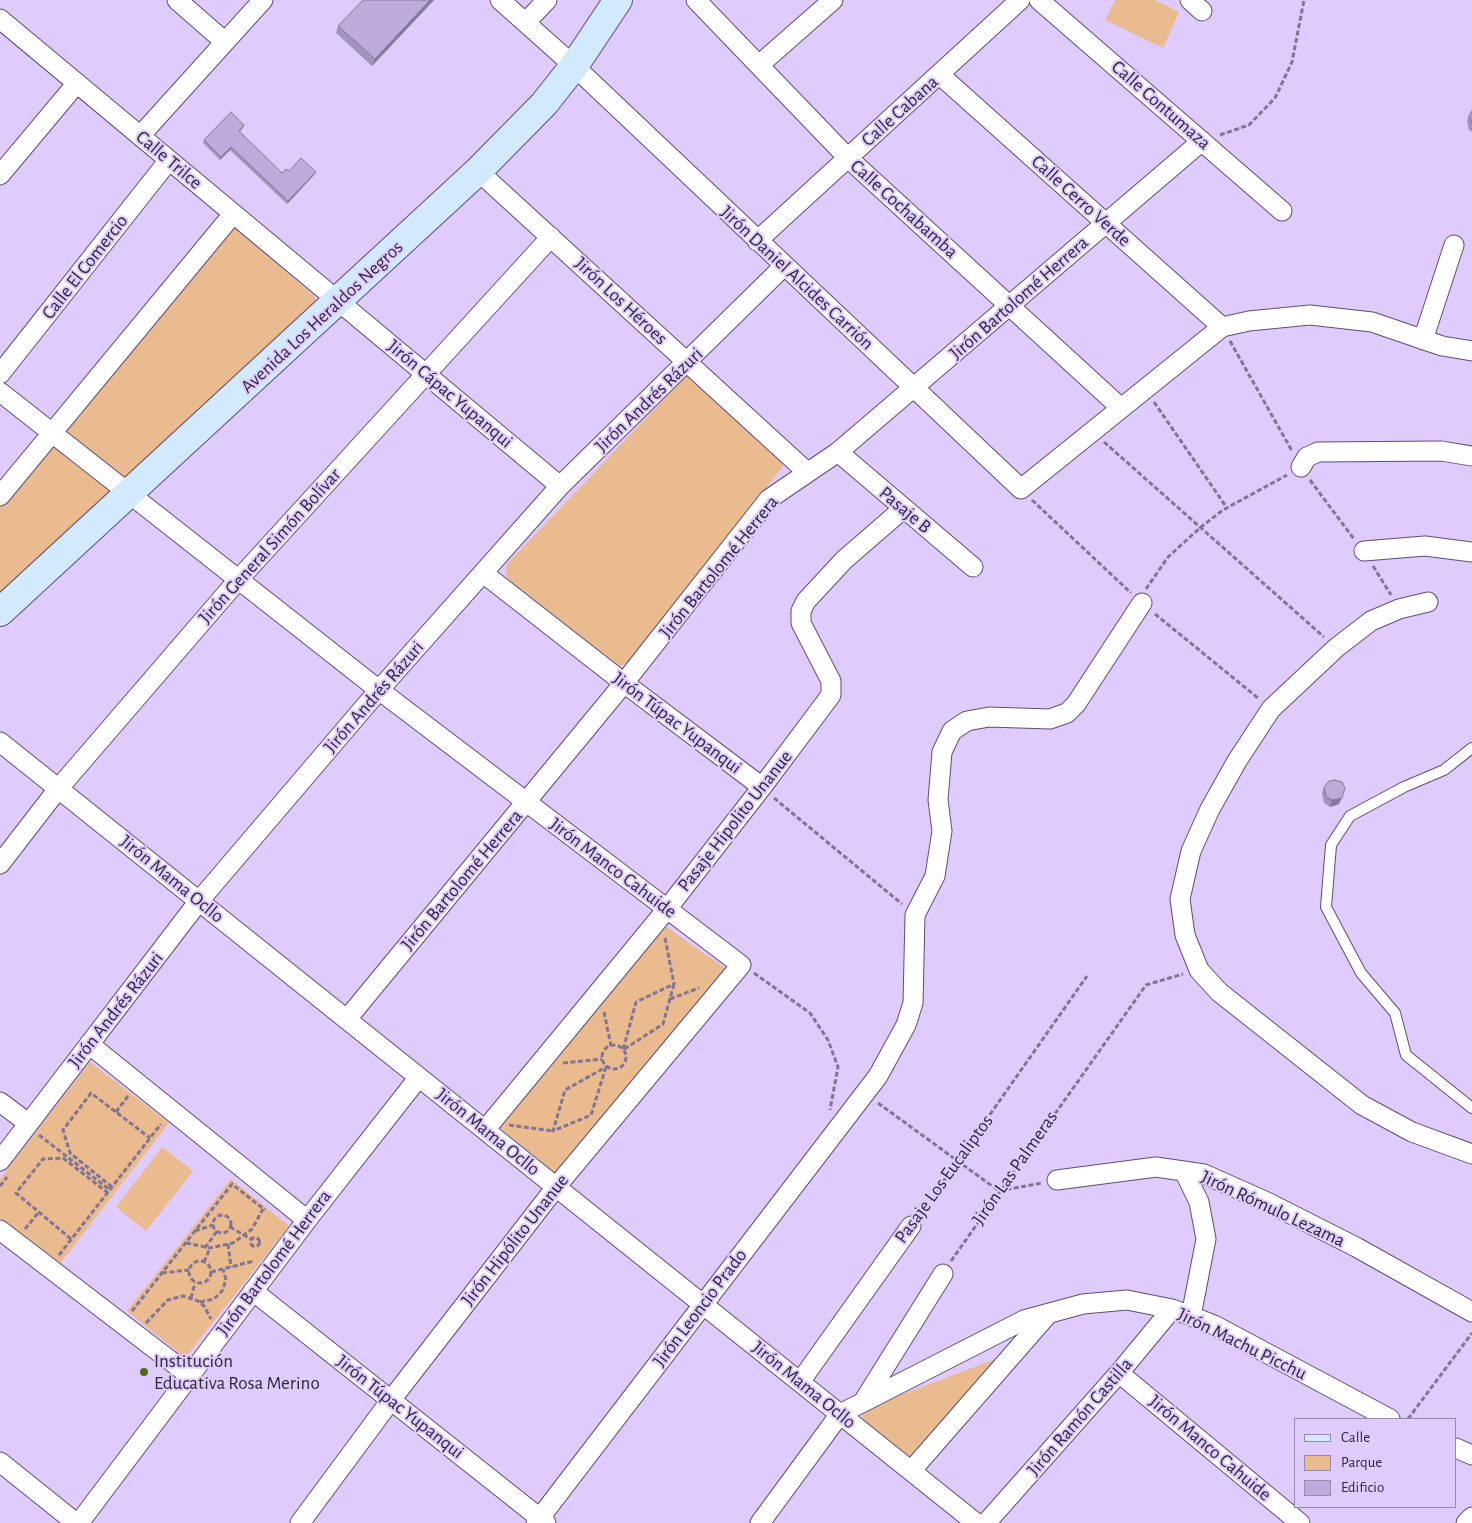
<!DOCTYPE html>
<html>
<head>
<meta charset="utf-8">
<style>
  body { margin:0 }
  #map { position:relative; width:1472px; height:1523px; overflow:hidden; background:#e0cbfd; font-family:"Alegreya Sans",sans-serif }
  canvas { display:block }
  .legend { position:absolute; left:1294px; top:1418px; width:162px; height:90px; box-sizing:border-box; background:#e0cbfd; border:1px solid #9a8aaf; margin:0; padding:6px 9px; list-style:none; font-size:15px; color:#30283b }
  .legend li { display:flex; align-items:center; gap:10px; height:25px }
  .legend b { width:25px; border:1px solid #9a8aaf }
</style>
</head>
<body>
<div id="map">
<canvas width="1472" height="1523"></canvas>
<ul class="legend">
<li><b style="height:6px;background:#d3eafd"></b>Calle</li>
<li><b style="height:14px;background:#eabb8e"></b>Parque</li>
<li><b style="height:14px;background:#bfabdb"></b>Edificio</li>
</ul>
</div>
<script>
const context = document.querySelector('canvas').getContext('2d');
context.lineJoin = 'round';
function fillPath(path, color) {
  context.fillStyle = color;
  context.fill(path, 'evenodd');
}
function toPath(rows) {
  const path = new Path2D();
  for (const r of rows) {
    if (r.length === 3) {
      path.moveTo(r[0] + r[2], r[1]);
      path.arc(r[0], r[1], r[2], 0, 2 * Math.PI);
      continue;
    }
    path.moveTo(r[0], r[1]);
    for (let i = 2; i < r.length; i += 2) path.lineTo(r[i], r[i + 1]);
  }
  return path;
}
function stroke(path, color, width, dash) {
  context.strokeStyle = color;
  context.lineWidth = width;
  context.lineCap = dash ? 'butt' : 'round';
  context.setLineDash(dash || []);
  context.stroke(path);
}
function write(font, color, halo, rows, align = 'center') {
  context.font = font + ' "Alegreya Sans",sans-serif';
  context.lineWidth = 4;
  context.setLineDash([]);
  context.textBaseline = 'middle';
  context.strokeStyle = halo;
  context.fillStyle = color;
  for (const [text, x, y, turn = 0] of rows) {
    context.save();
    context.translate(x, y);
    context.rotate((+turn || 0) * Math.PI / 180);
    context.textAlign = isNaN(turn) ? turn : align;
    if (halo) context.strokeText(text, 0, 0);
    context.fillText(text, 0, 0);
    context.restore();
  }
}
const green = toPath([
  [1115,0,1155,0,1179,12,1163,48,1105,20],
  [230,223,313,295,317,302,128,489,56,433],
  [687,375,692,375,780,458,783,466,634,661,619,666,612,663,513,584,507,577,506,569,507,564],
  [50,439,122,496,0,606,0,501],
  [665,926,725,968,558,1176,499,1127],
  [90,1062,169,1123,59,1265,0,1219,0,1179],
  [162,1147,193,1171,146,1231,116,1207],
  [231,1179,289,1226,185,1358,127,1311],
  [998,1358,912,1460,862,1421,863,1414,869,1407]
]);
const path = toPath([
  [1220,135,1249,125,1275,98,1292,62,1304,0],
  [1230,341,1292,451],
  [1154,402,1227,508],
  [1104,442,1324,637],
  [1310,480,1354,539],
  [1032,500,1131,593],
  [1373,566,1391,595],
  [1146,589,1168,557,1201,527,1223,510,1287,475],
  [1155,614,1258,698],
  [774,798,902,904],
  [665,938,674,984],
  [754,973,810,1013,828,1040,838,1067,830,1110],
  [674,984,663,1024,623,1050,636,1002,674,984],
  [670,999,699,988],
  [604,1012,611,1046],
  [614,1057,12],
  [563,1063,602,1059],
  [606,1067,591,1115,553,1131,565,1090,606,1067],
  [878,1103,999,1191],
  [116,1112,128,1096],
  [509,1125,553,1131],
  [39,1135,110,1190],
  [0,1186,7,1177],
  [112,1187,70,1153,63,1130,91,1093,150,1138],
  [999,1191,1042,1183],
  [921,1213,1087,976],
  [222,1224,9],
  [230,1227,251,1239],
  [25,1229,39,1212],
  [195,1231,213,1225],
  [255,1242,4.5],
  [71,1239,16,1193,43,1159,63,1158,108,1193],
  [186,1243,210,1248,233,1243,252,1229,263,1209],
  [228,1244,231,1267],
  [205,1248,217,1231],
  [59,1255,161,1124],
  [200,1272,11],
  [951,1261,1146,985,1183,974],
  [204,1262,210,1248],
  [211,1272,254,1261],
  [162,1273,189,1270],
  [191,1298,195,1283],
  [200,1302,214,1299,222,1291,226,1280,223,1269],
  [132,1311,232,1184,265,1210],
  [146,1323,168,1300,183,1296,198,1301,204,1306,211,1319],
  [1408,1419,1472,1333]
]);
const lane = toPath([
  [1472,748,1444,770,1404,787,1350,816,1331,845,1326,907,1361,973,1395,1013,1406,1055,1472,1108]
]);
const street = toPath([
  [177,0,225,42],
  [500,0,574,66,1021,489,1222,327,1249,321,1310,315,1372,322,1442,346,1472,351],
  [696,0,848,158,1121,408],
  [1039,0,1282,211],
  [1190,0,1202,11],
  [0,19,560,486],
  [526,22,547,0],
  [759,65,833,0],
  [940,75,1222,327],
  [140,136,263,0],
  [478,171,807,472],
  [0,175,77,83],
  [757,241,1020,0],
  [1423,340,1454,245],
  [0,374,169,160],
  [0,392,379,690,741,965,556,1187,391,1400,300,1523],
  [838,452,973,567],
  [1301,467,1307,457,1318,452,1441,451,1472,456],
  [0,496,233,214],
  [1364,551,1425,546,1472,552],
  [483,573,624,683,762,787],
  [1428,602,1399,609,1371,621,1336,648,1271,709,1237,761,1210,809,1191,851,1180,899,1185,935,1199,970,1219,992,1362,1105,1412,1132,1472,1154],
  [0,742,976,1523],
  [0,864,58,789,238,580,551,237],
  [347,1019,624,683,769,499,838,452,1202,141],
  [89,1044,307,1220],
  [0,1102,28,1123],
  [485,1130,667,909,762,787,831,695,831,681,801,623,801,611,806,601,844,560,904,508],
  [0,1161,199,901,379,690,560,486,784,266],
  [1184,1171,1199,1202,1206,1239,1191,1316],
  [1057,1180,1156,1167,1204,1174,1267,1202,1356,1247,1472,1312],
  [0,1230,189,1375],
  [253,1291,546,1523],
  [1119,1373,1300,1523],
  [800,1382,911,1226],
  [863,1402,943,1274],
  [1456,1448,1472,1455],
  [0,1462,76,1523],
  [911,1471,1049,1313],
  [79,1523,307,1220,419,1077],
  [536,1523,878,1076,906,1025,913,1003,915,915,935,876,942,831,938,800,942,752,952,731,967,721,989,717,1050,719,1067,713,1076,704,1142,603],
  [760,1523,840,1414,1024,1320,1083,1304,1127,1300,1172,1309,1191,1316,1214,1325,1390,1419],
  [986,1523,1119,1373,1172,1309],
  [1466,1523,1472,1517]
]);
const secondary = toPath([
  [0,612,478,171,544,104,574,66,618,0]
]);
const wall = toPath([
  [434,0,372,66,336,33,338,26],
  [1472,111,1472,132,1469,130,1467,121,1469,115],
  [244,125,243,128,240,132,282,173,289,171,314,175,287,204,230,150,220,160,203,143,204,140],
  [1324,787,1339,804,1330,807,1324,803,1322,793]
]);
const shadedWall = toPath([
  [430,0,434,0,372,66,375,59],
  [231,147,230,150,220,160,221,157],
  [316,172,314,175,287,204,288,201],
  [1342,798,1339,804,1330,807,1332,800]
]);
const building = toPath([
  [363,0,430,0,375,59,338,26,363,0],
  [1472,111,1472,124,1469,115,1472,111],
  [231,112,244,125,239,131,282,173,286,169,289,171,301,158,316,172,288,201,231,147,221,157,204,140,231,112],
  [1335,780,1342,782,1345,788,1342,798,1332,800,1326,796,1324,787,1329,781,1335,780]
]);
const markers = [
  [144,1372,5,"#516817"]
];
const streetNames = [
  ["Calle Contumaza",1161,105,41],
  ["Calle Cabana",900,111,-42],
  ["Calle Trilce",169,160,40],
  ["Calle Cerro Verde",1081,201,42],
  ["Calle Cochabamba",904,209,42],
  ["Calle El Comercio",85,267,-52],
  ["Jirón Daniel Alcides Carrión",797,278,43],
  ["Jirón Bartolomé Herrera",1019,298,-41],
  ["Jirón Los Héroes",621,301,43],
  ["Avenida Los Heraldos Negros",322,317,-43],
  ["Jirón Cápac Yupanqui",450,394,40],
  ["Jirón Andrés Rázuri",649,400,-44],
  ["Pasaje B",905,510,40],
  ["Jirón General Simón Bolívar",270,546,-48],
  ["Jirón Bartolomé Herrera",719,567,-51],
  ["Jirón Andrés Rázuri",374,697,-49],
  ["Jirón Túpac Yupanqui",677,723,37],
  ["Pasaje Hipolito Unanue",735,821,-52],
  ["Jirón Manco Cahuide",613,868,37],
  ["Jirón Mama Ocllo",172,879,39],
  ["Jirón Bartolomé Herrera",462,880,-50],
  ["Jirón Andrés Rázuri",116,1010,-52],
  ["Jirón Mama Ocllo",488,1132,39],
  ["Jirón Las Palmeras",1015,1168,-55],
  ["Pasaje Los Eucaliptos",944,1179,-54],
  ["Jirón Rómulo Lezama",1273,1209,25],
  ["Jirón Hipólito Unanue",515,1240,-52],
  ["Jirón Bartolomé Herrera",274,1263,-53],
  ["Jirón Leoncio Prado",700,1308,-53],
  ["Jirón Machu Picchu",1242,1344,26],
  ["Jirón Mama Ocllo",804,1385,39],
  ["Jirón Túpac Yupanqui",400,1407,38],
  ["Jirón Ramón Castilla",1080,1417,-49],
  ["Jirón Manco Cahuide",1210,1448,40]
];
const poiNames = [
  ["Institución",154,1361],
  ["Educativa Rosa Merino",154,1383]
];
fillPath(green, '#eabb8e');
stroke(lane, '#5f4c76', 12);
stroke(street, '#5f4c76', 21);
stroke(secondary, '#5f4c76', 30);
stroke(path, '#827496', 3, [5, 2.5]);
stroke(lane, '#fff', 10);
stroke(street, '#fff', 19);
stroke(secondary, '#d3eafd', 28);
fillPath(wall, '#a493bc');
fillPath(shadedWall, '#867899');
fillPath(building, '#bfabdb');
stroke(building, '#867899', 1);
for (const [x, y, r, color] of markers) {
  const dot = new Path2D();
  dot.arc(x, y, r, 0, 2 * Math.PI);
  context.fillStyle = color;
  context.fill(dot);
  stroke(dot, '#e0cbfd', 2);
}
write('19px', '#30283b', '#e0cbfd', streetNames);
write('19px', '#30283b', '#e0cbfd', poiNames, 'left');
</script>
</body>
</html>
